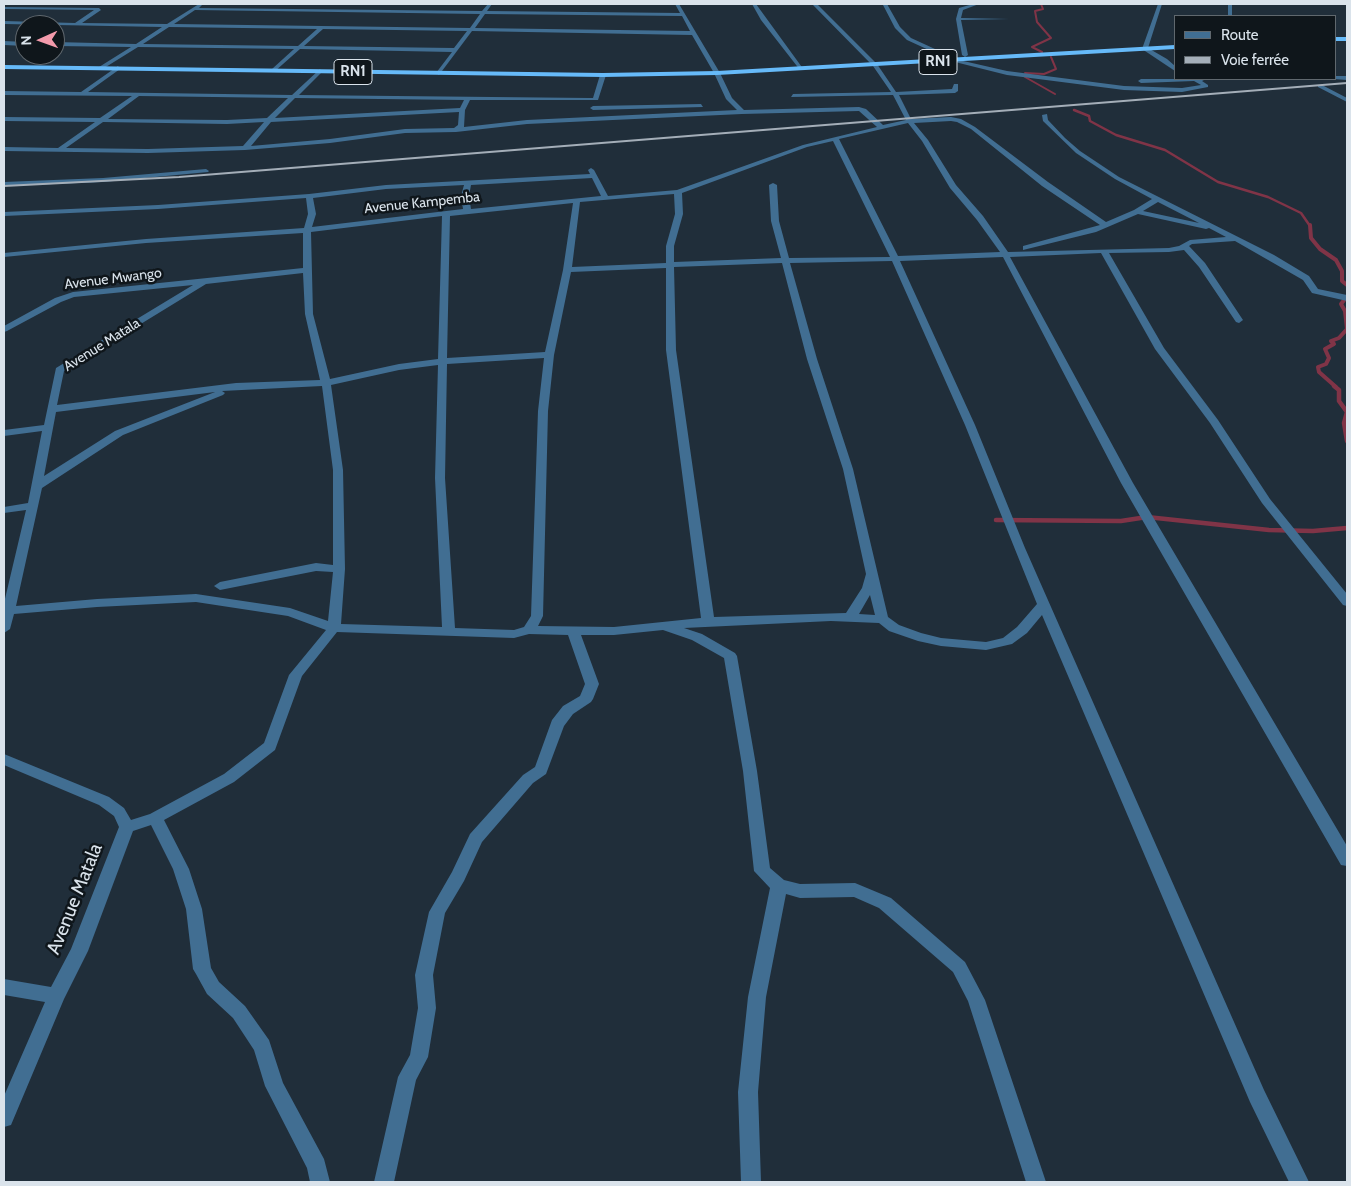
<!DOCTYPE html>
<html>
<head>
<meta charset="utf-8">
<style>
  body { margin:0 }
  #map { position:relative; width:1351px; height:1186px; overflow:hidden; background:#202e3a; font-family:Cabin,sans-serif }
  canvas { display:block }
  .frame { position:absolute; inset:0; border:5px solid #dae3eb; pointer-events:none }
  .legend { position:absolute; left:1174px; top:15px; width:162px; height:65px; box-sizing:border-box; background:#0f161b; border:1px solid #60686e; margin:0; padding:6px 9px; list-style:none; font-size:15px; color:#dae3eb }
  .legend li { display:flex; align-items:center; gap:10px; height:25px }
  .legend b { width:25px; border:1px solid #60686e }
  .north { position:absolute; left:15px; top:15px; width:50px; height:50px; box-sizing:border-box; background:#0f161b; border:1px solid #60686e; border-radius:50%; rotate:268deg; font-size:14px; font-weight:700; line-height:20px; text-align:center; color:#dae3eb }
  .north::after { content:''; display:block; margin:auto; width:18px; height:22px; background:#f39aab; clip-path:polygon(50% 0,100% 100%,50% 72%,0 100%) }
</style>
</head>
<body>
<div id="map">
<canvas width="1351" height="1186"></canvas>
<div class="frame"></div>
<ul class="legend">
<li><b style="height:6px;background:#416e92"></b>Route</li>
<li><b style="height:6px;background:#a4aeb8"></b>Voie ferrée</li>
</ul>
<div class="north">N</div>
</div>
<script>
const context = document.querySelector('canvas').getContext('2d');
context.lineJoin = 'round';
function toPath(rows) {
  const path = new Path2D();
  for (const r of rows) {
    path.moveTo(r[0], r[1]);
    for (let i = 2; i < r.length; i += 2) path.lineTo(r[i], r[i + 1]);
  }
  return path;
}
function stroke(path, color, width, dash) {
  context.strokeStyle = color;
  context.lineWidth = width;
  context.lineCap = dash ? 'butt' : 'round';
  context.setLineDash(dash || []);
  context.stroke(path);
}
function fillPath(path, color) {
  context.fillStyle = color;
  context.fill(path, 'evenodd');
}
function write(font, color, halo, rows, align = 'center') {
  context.font = font + ' Cabin,sans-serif';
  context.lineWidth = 5;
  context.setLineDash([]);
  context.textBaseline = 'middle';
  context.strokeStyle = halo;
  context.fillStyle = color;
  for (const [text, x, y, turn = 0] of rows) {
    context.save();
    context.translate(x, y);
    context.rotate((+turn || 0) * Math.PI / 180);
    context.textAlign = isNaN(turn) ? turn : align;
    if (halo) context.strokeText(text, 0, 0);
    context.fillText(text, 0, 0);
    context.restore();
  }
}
const streamFar3 = toPath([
  [1041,4,1043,9,1035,11,1037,22,1051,38,1032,47,1042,52],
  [1025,73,1044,74,1056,69,1051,57],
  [1025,77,1055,94]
]);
const streamFar2 = toPath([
  [1074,110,1089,116,1090,121,1116,135,1165,150,1218,182,1268,197,1301,213,1310,226]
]);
const streamFar1 = toPath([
  [1310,225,1311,238,1320,249,1336,260,1342,271,1342,281,1347,285],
  [1336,387,1319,372,1318,367,1326,364,1329,358,1325,349,1334,344,1331,341,1339,338,1347,329,1345,311,1341,304,1345,299]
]);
const stream = toPath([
  [1334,386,1339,390,1339,401,1347,412,1344,423,1347,441],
  [996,520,1121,521,1147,517,1269,530,1313,531,1347,528]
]);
const minor = toPath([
  [199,4,202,5,199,8,482,11,488,4,492,4,487,11,680,13,675,4,679,4,720,73,732,98,744,110,859,107,866,109,883,125,906,120,893,95,791,97,793,94,891,92,873,66,813,5,785,4,887,4,900,27,911,38,959,60,1007,71,1124,86,1182,88,1201,85,1194,81,1141,83,1138,81,1141,79,1206,79,1202,81,1208,85,1208,87,1182,92,1124,90,1007,75,955,62,907,40,895,28,883,5,818,5,877,64,896,92,952,89,954,84,958,84,958,91,955,93,899,95,911,119,951,117,961,119,975,127,1048,182,1106,222,1134,210,1152,199,1115,179,1076,153,1043,121,1042,115,1047,114,1048,120,1065,138,1080,151,1119,177,1274,255,1309,276,1318,289,1347,295,1347,301,1312,293,1303,280,1235,241,1192,244,1189,246,1205,263,1243,320,1239,323,1236,322,1199,267,1184,250,1169,252,1109,253,1164,348,1218,420,1270,499,1347,594,1347,606,1343,605,1262,503,1210,423,1155,349,1101,253,1010,257,1133,483,1347,846,1347,866,1341,865,1121,483,1003,257,900,261,975,425,1025,548,1264,1090,1309,1182,1289,1182,1250,1102,1042,615,1027,633,1012,644,986,650,941,646,918,641,889,631,879,623,831,621,684,628,702,634,735,653,737,656,757,771,770,868,784,880,800,884,855,883,891,898,965,962,985,1000,1046,1182,1026,1182,968,1001,953,972,879,908,854,897,800,898,786,894,766,997,758,1092,761,1182,741,1182,738,1092,748,997,770,888,754,871,743,771,724,658,692,640,663,630,614,635,581,635,599,684,593,699,591,702,573,714,564,726,546,774,533,783,482,842,464,881,445,913,433,975,436,1008,428,1057,416,1080,394,1182,374,1182,398,1077,410,1055,418,1008,415,975,429,912,452,872,470,834,523,775,535,767,552,720,563,706,580,696,585,684,568,635,529,634,514,638,337,632,302,676,275,750,234,782,164,820,189,869,202,909,211,968,219,982,245,1006,269,1040,283,1083,324,1159,330,1182,310,1182,307,1168,265,1086,254,1050,233,1018,207,994,196,974,193,969,186,909,173,869,151,825,133,831,88,951,64,999,11,1125,4,1127,4,1096,45,1002,4,995,4,979,51,987,71,949,119,827,114,816,99,805,4,765,4,754,109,797,124,808,131,820,150,814,224,774,264,743,289,675,326,630,288,616,196,602,97,607,14,614,10,629,4,633,4,603,26,510,4,513,4,507,28,503,42,431,4,436,4,430,44,425,56,368,193,285,74,297,61,302,7,331,4,332,4,326,55,298,73,292,303,268,303,233,146,243,4,257,4,253,146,239,304,228,308,214,306,198,158,209,4,216,4,212,158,205,309,194,386,185,590,174,588,170,591,168,594,170,608,196,677,190,803,145,877,127,859,111,742,114,527,124,456,132,405,133,330,143,245,150,148,153,4,151,4,147,58,148,95,122,4,121,4,117,100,118,132,96,4,95,4,91,81,92,118,66,120,69,88,92,292,95,320,69,322,72,299,95,590,98,593,98,600,75,603,73,606,75,598,100,470,100,465,110,464,127,527,120,737,110,726,99,714,73,692,35,472,31,439,75,436,73,452,52,300,49,274,72,272,69,294,49,138,47,101,70,99,67,131,47,55,46,55,42,136,44,162,27,4,24,4,21,75,23,94,10,4,9,4,7,99,8,101,10,82,23,167,24,199,4],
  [195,10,480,14,470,28,174,24,195,10],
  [485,14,682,16,690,31,475,28,485,14],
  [169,27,317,29,298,46,143,44,169,27],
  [323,29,467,31,454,48,304,46,323,29],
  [139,96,288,98,267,118,227,120,108,119,139,96],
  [295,98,464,100,460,108,275,118,295,98],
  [459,112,458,125,454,128,405,129,330,139,251,146,271,122,459,112],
  [951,121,957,122,971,129,1042,186,1100,225,1023,246,1023,250,1096,232,1138,214,1206,229,1209,228,1226,237,1190,240,1179,246,1169,248,1008,252,983,216,956,185,928,140,914,123,951,121],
  [103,122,227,124,264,122,243,146,148,149,66,148,103,122],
  [908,123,922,141,950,188,977,220,1000,252,898,256,839,139,908,123],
  [833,141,890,257,789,258,779,221,777,185,773,183,769,185,771,221,781,258,674,262,674,246,683,214,682,193,807,147,833,141],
  [592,178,601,196,471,209,469,196,471,185,592,178],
  [464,185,461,196,463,209,312,227,316,214,313,198,386,189,464,185],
  [674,194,675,214,666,246,666,263,572,267,580,202,674,194],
  [1158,202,1199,223,1143,211,1158,202],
  [573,203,563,270,545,352,447,358,450,216,573,203],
  [442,216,438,359,399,364,330,379,313,314,311,232,442,216],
  [892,261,965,425,1037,604,1017,627,1003,638,986,642,941,638,921,633,899,625,888,617,853,469,817,359,790,263,892,261],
  [782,263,807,359,843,469,866,574,862,588,846,613,714,617,676,350,674,267,782,263],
  [666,268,666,350,701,618,614,627,538,626,543,616,548,411,554,355,571,272,666,268],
  [303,273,305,314,320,380,236,383,57,405,64,371,206,284,303,273],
  [544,358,538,411,531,616,524,627,514,630,455,628,445,478,447,364,544,358],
  [438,365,435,478,442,627,341,624,345,569,343,470,331,385,399,370,438,365],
  [322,386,333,470,333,565,316,563,220,582,214,586,220,590,316,571,333,572,328,621,290,608,196,594,97,599,16,606,42,488,123,435,223,395,225,393,222,391,322,386],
  [215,392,115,431,44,476,56,412,215,392],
  [870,595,875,615,859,614,870,595],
  [752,4,756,4,804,70,800,70,761,20,752,4],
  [973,4,979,4,963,10,961,18,1009,19,961,20,968,55,965,57,962,55,956,19,959,8,973,4],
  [1158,4,1162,4,1148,48,1167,59,1175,66,1175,71,1142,49,1158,4],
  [1228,4,1232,4,1232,16,1228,16,1228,4],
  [4,41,25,42,25,46,4,45,4,41],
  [1335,76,1347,76,1347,80,1333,79,1335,76],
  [1318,85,1322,85,1347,98,1347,102,1318,87,1318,85],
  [701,104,703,107,593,110,590,108,593,106,701,104],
  [206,169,209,171,208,172,103,182,4,186,4,182,103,178,206,169]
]);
const trunk = toPath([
  [1335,37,1347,37,1347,41,1335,41,1335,37],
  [1175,45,1175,49,717,75,603,77,4,69,4,65,603,73,717,71,1175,45]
]);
const rail = toPath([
  [4,186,179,177,1347,83]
]);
const farStreetnames = [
  ["Avenue Kampemba",422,203,-6],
  ["Avenue Mwango",113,279,-7],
  ["Avenue Matala",102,345,-32]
];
const shields = [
  [938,62,38],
  [353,72,38]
];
const shieldNames = [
  ["RN1",938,62],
  ["RN1",353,72]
];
const nearStreetnames = [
  ["Avenue Matala",75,899,-68]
];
stroke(streamFar3, '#803447', 2);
stroke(streamFar2, '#803447', 2.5);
stroke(streamFar1, '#803447', 4);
stroke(stream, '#803447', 4.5);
fillPath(minor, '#416e92');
fillPath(trunk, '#66baf9');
stroke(rail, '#a4aeb8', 2);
write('14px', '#dae3eb', '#0f161b', farStreetnames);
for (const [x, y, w] of shields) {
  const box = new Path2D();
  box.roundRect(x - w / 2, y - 12.5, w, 25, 4);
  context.fillStyle = '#0f161b';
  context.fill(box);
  stroke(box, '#dae3eb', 1);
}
write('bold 15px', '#dae3eb', null, shieldNames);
write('19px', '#dae3eb', '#0f161b', nearStreetnames);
</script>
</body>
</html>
